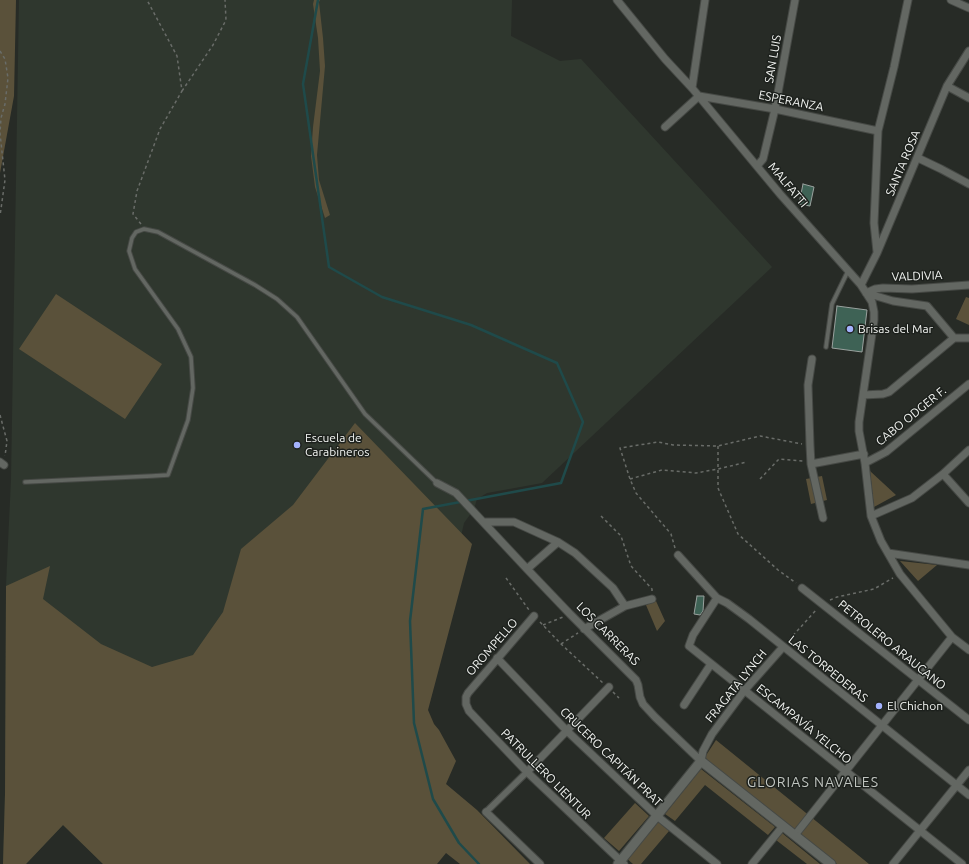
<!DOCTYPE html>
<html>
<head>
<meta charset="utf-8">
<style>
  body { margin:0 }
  canvas { display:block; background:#272b26 }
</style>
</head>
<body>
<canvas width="969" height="864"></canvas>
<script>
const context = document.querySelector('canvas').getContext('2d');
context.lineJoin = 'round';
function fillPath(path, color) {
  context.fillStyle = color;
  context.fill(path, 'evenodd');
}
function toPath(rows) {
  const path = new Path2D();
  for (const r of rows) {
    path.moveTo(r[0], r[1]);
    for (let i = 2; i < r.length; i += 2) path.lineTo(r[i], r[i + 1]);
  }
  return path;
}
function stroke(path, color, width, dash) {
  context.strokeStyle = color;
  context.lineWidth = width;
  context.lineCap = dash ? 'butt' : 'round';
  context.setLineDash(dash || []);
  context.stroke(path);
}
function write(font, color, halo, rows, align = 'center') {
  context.font = font + ' Ubuntu,sans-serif';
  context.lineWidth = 3;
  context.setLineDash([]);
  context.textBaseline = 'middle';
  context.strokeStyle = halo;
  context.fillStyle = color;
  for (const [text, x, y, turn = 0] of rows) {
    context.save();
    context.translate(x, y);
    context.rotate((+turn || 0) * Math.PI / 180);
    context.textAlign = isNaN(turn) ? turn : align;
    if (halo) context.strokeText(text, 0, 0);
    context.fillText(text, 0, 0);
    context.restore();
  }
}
const built = toPath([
  [19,0,512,0,511,36,560,61,581,59,772,267,542,483,487,493,477,499,474,509,464,523,386,864,103,864,63,825,26,864,3,864,5,794,6,586,11,480]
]);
const green = toPath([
  [0,0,16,0,14,96,0,173],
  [314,0,320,0,319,2,323,38,325,66,317,155,319,180,330,215,325,218,315,187,311,156,313,127,320,71,318,38,313,4],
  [56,294,162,364,125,419,19,349],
  [966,297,969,298,969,325,956,319],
  [355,423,472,544,428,710,434,724,439,730,456,761,446,784,477,810,530,864,460,864,446,853,437,864,103,864,63,825,26,864,3,864,5,794,6,586,50,566,43,599,101,644,152,667,193,655,223,612,241,549,293,505],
  [870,471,896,495,874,507],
  [822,476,827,500,811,504,806,479],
  [900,561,937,565,918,581],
  [656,601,665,621,657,631,646,605],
  [716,740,869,864,837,864,709,762,705,757],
  [701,769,775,827,768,835,705,785,675,821,665,814],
  [635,803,649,816,619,851,604,838],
  [657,820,669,831,641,864,633,864,625,857],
  [782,833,820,864,807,864,776,840]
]);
const stream = toPath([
  [318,0,303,84,329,267,382,297,471,325,557,363,583,422,561,483,423,509,410,621,414,723,433,799,459,843,479,864]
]);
const building = toPath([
  [803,184,814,187,810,206,799,204,803,184],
  [837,306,867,310,862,352,832,348,837,306],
  [697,596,704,596,703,611,700,615,694,614,697,596]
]);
const path = toPath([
  [0,51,5,59,8,78,5,104,1,118,0,133,5,180,0,216],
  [182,91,213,45,226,20,225,0],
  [141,224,133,214,137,191,160,129,182,91,177,56,147,0],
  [0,415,7,441,5,456],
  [718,446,718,488,738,534,778,570,796,583],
  [630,479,662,470,696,473,718,469,747,462],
  [760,479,779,459,803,461],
  [601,516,621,536,631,566,652,589,652,591],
  [675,548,671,534,636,493,630,479,620,448,658,442,673,445,718,446,760,436,802,444],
  [506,578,529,610],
  [830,600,837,597,874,589,893,578],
  [540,622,561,644,603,683],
  [543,625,563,617],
  [789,640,817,609],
  [561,644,578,633],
  [613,692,619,698]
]);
const service = toPath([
  [826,347,832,304,848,271],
  [25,482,152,476,168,475,188,420,193,388,191,357,178,329,135,269,129,251,132,238,136,232,144,229,158,232,255,285,277,299,297,317,365,414,437,483]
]);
const pedestrian = toPath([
  [486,812,527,772]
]);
const minor = toPath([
  [617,0,665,59,692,88,780,194,861,285,872,302,874,312,874,320,859,422,859,431,865,463,871,516,881,541,900,574,952,637,969,650],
  [951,0,969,8],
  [947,86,969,98],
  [692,88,705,0],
  [665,127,699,96,775,109,878,131],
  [918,158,941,169,969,184],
  [757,166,763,159,775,109,795,0],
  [877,252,874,223,878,131,894,67,908,0],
  [861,285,877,253,947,86,969,51],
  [866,293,893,301,927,306,954,338,969,338],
  [866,293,875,289,883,288,912,289,969,285],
  [812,359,808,385,810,445,811,464,823,518],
  [863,395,883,394,889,392,954,338],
  [0,462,4,465],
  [865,463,886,452,969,384],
  [811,464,864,454],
  [943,474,969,503],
  [437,483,456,493,527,569,570,614,636,680,638,685,640,697,643,704,655,717,701,761],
  [871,516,912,498,943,474,969,450],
  [484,522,514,522,558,542,575,553,613,588,625,606],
  [888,553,969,565],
  [678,555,717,598,727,603,749,619,969,795],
  [527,569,558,542],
  [802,588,969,720],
  [717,598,693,635,689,646,962,864],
  [534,616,468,693,466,697,466,704,469,711,527,772,624,864],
  [584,629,625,606,652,599],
  [497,658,567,731,657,816,717,864],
  [684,705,711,664],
  [701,761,703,751,712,734,744,691,783,647],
  [527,772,609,687],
  [486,812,540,864],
  [795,835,952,637],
  [752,864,783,826],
  [893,864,969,770]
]);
const tertiary = toPath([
  [618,864,701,761,831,864]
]);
const markers = [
  [850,329,4,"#a3b2fd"],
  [297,445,4,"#a3b2fd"],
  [879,706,4,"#a3b2fd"]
];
const streetNames = [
  ["SAN LUIS",773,59,-80],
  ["ESPERANZA",791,101,11],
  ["SANTA ROSA",903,163,-67],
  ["MALFATTI",788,185,50],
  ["VALDIVIA",917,276,-2],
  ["CABO ODGER F.",911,416,-39],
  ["LOS CARRERAS",608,634,45],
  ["PETROLERO ARAUCANO",892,645,39],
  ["OROMPELLO",492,647,-49],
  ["LAS TORPEDERAS",828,669,39],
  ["FRAGATA LYNCH",736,686,-51],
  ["ESCAMPAVÍA YELCHO",804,724,39],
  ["CRUCERO CAPITÁN PRAT",611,757,44],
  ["PATRULLERO LIENTUR",546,774,45]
];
const poiNames = [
  ["Brisas del Mar",858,329],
  ["Escuela de",305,438],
  ["Carabineros",305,452],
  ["El Chichon",887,706]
];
const quarterNames = [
  ["GLORIAS NAVALES",813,782]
];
fillPath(built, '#2f372e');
fillPath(green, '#5a513a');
stroke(stream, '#1f4a4a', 2.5);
fillPath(building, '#3e6255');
stroke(building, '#99a19e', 1);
stroke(service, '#464945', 5.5);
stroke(pedestrian, '#464945', 8);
stroke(minor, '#464945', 9);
stroke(tertiary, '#464945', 11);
stroke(path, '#696c68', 1.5, [3, 3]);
stroke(service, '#636762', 3.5);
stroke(pedestrian, '#636762', 5.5);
stroke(minor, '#636762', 7);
stroke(tertiary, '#636762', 9);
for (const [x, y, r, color] of markers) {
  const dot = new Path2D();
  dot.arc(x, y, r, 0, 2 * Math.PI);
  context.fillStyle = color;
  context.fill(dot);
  stroke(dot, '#1d211d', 1.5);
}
write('12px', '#f2f4f1', '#1d211d', streetNames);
write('12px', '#f2f4f1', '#1d211d', poiNames, 'left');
context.letterSpacing = '1px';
write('14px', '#c0c5c0', '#1d211d', quarterNames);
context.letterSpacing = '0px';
</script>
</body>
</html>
